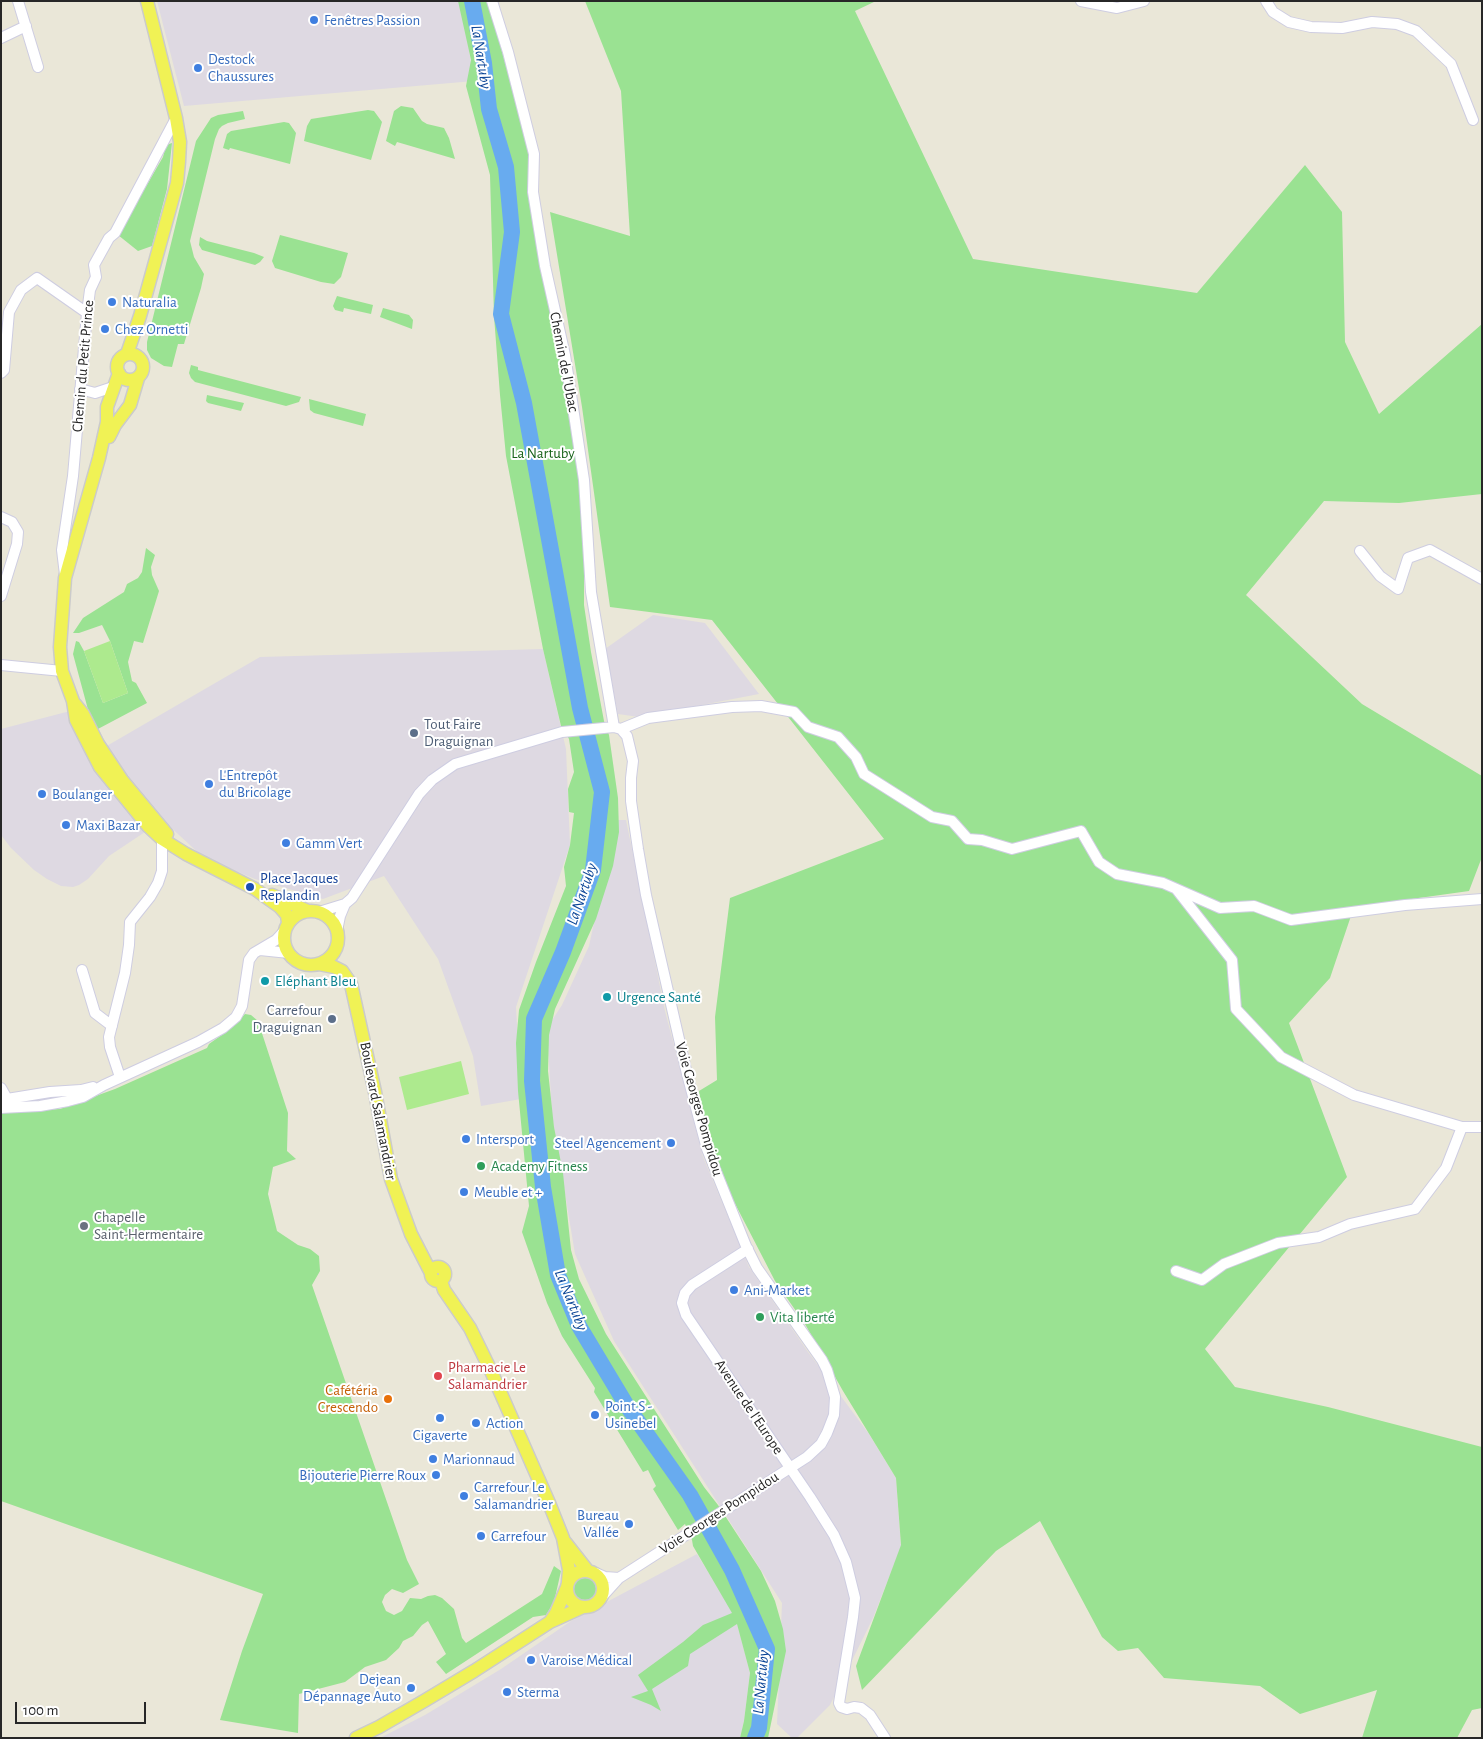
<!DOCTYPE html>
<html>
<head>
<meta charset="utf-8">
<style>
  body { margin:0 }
  #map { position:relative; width:1483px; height:1739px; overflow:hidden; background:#eae7d8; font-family:"Alegreya Sans",sans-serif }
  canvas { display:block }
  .frame { position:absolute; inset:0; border:2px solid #272727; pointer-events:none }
  .scale { position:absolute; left:15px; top:1702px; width:131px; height:22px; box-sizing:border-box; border:2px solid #272727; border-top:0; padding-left:6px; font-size:15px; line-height:18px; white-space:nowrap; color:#272727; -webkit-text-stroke:4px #fff; paint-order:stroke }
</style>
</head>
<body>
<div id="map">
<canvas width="1483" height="1739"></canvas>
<div class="frame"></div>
<div class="scale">100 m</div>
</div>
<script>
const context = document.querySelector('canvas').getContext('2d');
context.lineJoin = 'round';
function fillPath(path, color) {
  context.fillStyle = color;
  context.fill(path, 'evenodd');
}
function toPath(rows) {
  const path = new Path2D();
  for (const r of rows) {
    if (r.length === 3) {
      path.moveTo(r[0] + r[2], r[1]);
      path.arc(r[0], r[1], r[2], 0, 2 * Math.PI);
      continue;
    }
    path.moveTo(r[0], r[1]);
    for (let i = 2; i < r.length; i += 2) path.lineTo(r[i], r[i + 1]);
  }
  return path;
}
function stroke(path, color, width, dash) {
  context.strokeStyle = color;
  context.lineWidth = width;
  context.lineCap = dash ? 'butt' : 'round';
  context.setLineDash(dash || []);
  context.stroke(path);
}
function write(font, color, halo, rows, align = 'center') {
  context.font = font + ' "Alegreya Sans",sans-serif';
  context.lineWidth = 4;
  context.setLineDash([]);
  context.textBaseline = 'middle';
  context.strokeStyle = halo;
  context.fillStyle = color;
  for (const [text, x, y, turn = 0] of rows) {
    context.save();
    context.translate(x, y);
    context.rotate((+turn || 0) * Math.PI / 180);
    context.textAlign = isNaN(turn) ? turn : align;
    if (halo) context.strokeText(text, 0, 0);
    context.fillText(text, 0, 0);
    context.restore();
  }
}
const industrial = toPath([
  [157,1,461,1,474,81,184,106],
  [653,615,705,623,759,694,639,717,618,714,605,649],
  [543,649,566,749,570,845,516,1007,521,1099,481,1106,473,1056,438,959,384,876,323,899,255,879,204,858,166,823,151,835,145,832,109,856,88,879,79,885,73,887,61,886,47,879,34,870,11,848,1,835,1,729,74,710,105,747,260,657],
  [616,820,626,820,665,1011,703,1157,749,1267,808,1352,869,1434,896,1478,901,1547,873,1618,830,1705,797,1738,792,1738,777,1724,782,1603,614,1341,575,1254,552,1115,547,1028,562,1005,589,946],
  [697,1554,729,1606,737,1623,750,1673,744,1721,740,1738,380,1738,425,1715,501,1669,571,1621]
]);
const green = toPath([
  [458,1,488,1,530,152,584,480,584,605,591,652,604,721,609,735,618,798,619,832,613,866,596,919,555,1009,549,1035,548,1071,554,1127,563,1173,571,1250,579,1279,606,1334,704,1487,718,1505,761,1571,775,1601,783,1629,786,1651,768,1738,740,1738,744,1721,750,1673,737,1624,690,1654,688,1666,652,1689,661,1711,651,1705,631,1697,648,1691,638,1675,683,1642,703,1625,732,1613,693,1546,692,1540,685,1524,678,1530,653,1489,656,1486,648,1470,643,1472,594,1392,595,1388,562,1336,547,1303,522,1232,529,1206,518,1091,516,1043,519,1010,536,962,566,886,564,867,570,845,574,813,569,812,568,789,574,772,569,739,561,726,543,649,506,456,500,395,494,316,490,175,466,86,471,60],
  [585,1,876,1,855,11,973,259,1197,293,1305,165,1342,212,1345,342,1379,414,1482,324,1482,494,1399,503,1324,501,1246,595,1362,704,1482,776,1482,857,1469,891,1354,907,1330,978,1289,1023,1347,1177,1205,1349,1235,1387,1328,1407,1482,1447,1482,1708,1472,1710,1457,1738,1362,1738,1377,1690,1300,1714,1260,1686,1164,1678,1138,1648,1118,1651,1102,1637,1040,1521,996,1551,862,1690,856,1666,901,1545,896,1478,843,1391,805,1324,775,1281,730,1194,714,1155,701,1111,699,1091,717,1080,715,1017,730,898,884,839,712,620,610,607,582,407,550,212,630,236,621,91],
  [401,106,413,108,422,121,427,124,444,128,449,138,455,159,397,142,395,146,386,141,394,111],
  [368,110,374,111,382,122,371,160,304,141,307,126,311,119],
  [243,111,245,119,228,123,222,126,219,129,215,139,190,241,194,257,204,274,201,288,184,344,178,344,172,367,164,366,151,358,147,350,147,342,196,141,211,118,218,115],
  [284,122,289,123,296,133,290,164,230,148,229,150,223,148,227,134,231,131],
  [172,143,167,189,152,246,138,251,118,235,163,157,166,145],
  [280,235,348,253,341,277,334,284,321,282,275,268,272,261],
  [200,237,207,241,254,253,264,257,260,262,255,265,202,250,199,245],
  [337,296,373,305,371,314,344,308,343,312,335,310,333,306],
  [383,308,409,315,413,320,412,329,380,317],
  [191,365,198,367,198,370,301,397,299,402,286,406,195,382,191,378,189,373],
  [207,395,244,403,241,411,208,403,206,401],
  [309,399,366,414,363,426,314,413,310,410],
  [146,548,155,555,151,567,152,575,159,591,143,643,134,641,128,662,132,681,136,683,147,703,96,730,90,717,73,654,76,641,79,642,84,651,103,703,128,693,110,641,102,625,79,633,73,633,83,618,124,592,127,584,138,578,142,572],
  [245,1014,251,1015,258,1021,288,1113,287,1151,296,1159,273,1167,268,1194,277,1231,298,1245,310,1249,319,1256,320,1271,312,1285,407,1560,419,1584,403,1593,392,1589,385,1595,382,1602,386,1611,394,1615,402,1611,410,1598,421,1599,428,1596,435,1595,442,1598,454,1609,462,1638,466,1643,542,1594,554,1566,561,1571,554,1602,546,1615,533,1617,446,1674,436,1662,446,1654,428,1621,422,1625,413,1636,403,1641,399,1648,386,1660,365,1667,345,1682,299,1694,298,1733,220,1720,242,1651,263,1594,1,1501,1,1114,16,1111,60,1109,115,1089,207,1048,209,1044,230,1029],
  [585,1588,12]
]);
const pitch = toPath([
  [110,641,128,693,103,703,84,651],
  [461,1061,469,1094,407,1110,399,1077]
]);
const river = toPath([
  [472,1,484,63,489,109,506,167,512,232,501,314,524,403,580,708,602,792,593,870,563,952,534,1019,532,1081,543,1187,558,1275,579,1326,627,1406,690,1495,732,1570,767,1649,759,1728,755,1738]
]);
const minor = toPath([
  [18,1,38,67],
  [492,1,508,52,534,154,533,192,545,266,565,355,584,480,591,592,614,727],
  [1081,1,1117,8,1144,1],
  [1266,1,1273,12,1289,22,1311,27,1342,28,1372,22,1397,24,1416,31,1451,64,1473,120],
  [1,38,26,26],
  [1,373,4,370,9,312,21,290,37,278,87,313],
  [80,389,95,393,113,387],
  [1,517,12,522,18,532,17,544,1,596],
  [1360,551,1380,576,1398,589,1408,558,1430,550,1482,579],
  [65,575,62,550,73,476,87,313,90,290,96,277,94,265,109,238,115,233,176,118],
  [1,665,62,671],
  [621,729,648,718,732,707,761,706,794,712,808,727,838,737,856,757,864,774,932,817,952,821,968,839,982,840,1012,849,1081,831,1099,862,1117,874,1163,883,1220,908,1254,906,1291,920,1405,905,1482,899],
  [1177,890,1232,960,1236,1009,1281,1057,1354,1095,1462,1127,1482,1127],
  [319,912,345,904,352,898,419,794,432,780,455,764,562,732,614,727,621,729,627,736,633,761,631,778,631,801,638,849,646,895,687,1074,707,1149,746,1246,757,1268,822,1360,827,1370,835,1397,834,1415,827,1433,821,1444,807,1457,619,1578,601,1598],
  [337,931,340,916,345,904],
  [260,950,289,953],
  [82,970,95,1013,112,1026],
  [120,1077,110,1047,109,1037,125,973,129,945,130,922,150,897,158,883,162,871,162,839],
  [1,1088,10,1104],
  [1,1100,50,1092,81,1090,93,1087],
  [1,1108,40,1106,68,1101,83,1097,104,1085,198,1042,223,1028,236,1017,242,1006,249,960,254,953,276,940,286,929],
  [748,1249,692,1285,685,1293,682,1303,686,1315,810,1497,834,1535,846,1562,855,1598,853,1617,839,1703,841,1707,847,1709,854,1707,861,1708,870,1715,885,1738],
  [1176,1271,1202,1280,1224,1264,1278,1243,1319,1237,1350,1224,1415,1209,1446,1168,1462,1127],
  [596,1573,605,1577,619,1578]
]);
const major = toPath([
  [130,367,13],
  [127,354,140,316,177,183,179,161,180,142,176,118,147,1],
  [119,373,107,407,107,422,99,458,65,578,60,647,62,671,73,701,76,720,100,767,148,826,162,839,186,854,255,889,266,897,280,907,287,915,288,923],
  [109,437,115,425,130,405,138,378],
  [75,704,83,714,98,744,122,780,167,834],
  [272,895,308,911],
  [311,938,27],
  [319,964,334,967,342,971,351,984,375,1092,391,1179,411,1234,431,1273],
  [438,1274,7],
  [441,1281,444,1290,470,1328,491,1371,549,1503,563,1538,569,1570,568,1582],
  [565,1542,587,1570],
  [585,1589,18],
  [550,1622,556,1613,567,1587],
  [356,1738,379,1727,424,1701,474,1671,550,1622,583,1607]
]);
const markers = [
  [314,20,5,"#3f7fe0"],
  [198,68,5,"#3f7fe0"],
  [112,302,5,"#3f7fe0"],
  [105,329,5,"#3f7fe0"],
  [414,733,5,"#5c6f8a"],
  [209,784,5,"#3f7fe0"],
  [42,794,5,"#3f7fe0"],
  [66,825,5,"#3f7fe0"],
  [286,843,5,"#3f7fe0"],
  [250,887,5,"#1a4fb4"],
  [265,981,5,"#0f9aa8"],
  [607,997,5,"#0f9aa8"],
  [332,1019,5,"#5c6f8a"],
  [466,1139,5,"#3f7fe0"],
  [671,1143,5,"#3f7fe0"],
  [481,1166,5,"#2e9e5b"],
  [464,1192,5,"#3f7fe0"],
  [84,1226,5,"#6b7280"],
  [734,1290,5,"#3f7fe0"],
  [760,1317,5,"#2e9e5b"],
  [438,1376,5,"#e0444e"],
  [388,1399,5,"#e8710a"],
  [595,1415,5,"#3f7fe0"],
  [440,1418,5,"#3f7fe0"],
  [476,1423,5,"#3f7fe0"],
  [433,1459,5,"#3f7fe0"],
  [436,1475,5,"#3f7fe0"],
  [464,1496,5,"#3f7fe0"],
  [629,1524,5,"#3f7fe0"],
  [481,1536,5,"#3f7fe0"],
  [531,1660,5,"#3f7fe0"],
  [411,1688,5,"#3f7fe0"],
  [507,1692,5,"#3f7fe0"]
];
const shopNames = [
  ["Fenêtres Passion",324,20],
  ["Destock",208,59],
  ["Chaussures",208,76],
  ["Naturalia",122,302],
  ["Chez Ornetti",115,329],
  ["L'Entrepôt",219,775],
  ["du Bricolage",219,792],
  ["Boulanger",52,794],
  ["Maxi Bazar",76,825],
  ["Gamm Vert",296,843],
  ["Intersport",476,1139],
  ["Steel Agencement",661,1143,"right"],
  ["Meuble et +",474,1192],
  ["Ani-Market",744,1290],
  ["Point S -",605,1406],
  ["Usinebel",605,1423],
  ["Action",486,1423],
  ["Cigaverte",440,1435,"center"],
  ["Marionnaud",443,1459],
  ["Bijouterie Pierre Roux",426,1475,"right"],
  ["Carrefour Le",474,1487],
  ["Salamandrier",474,1504],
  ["Bureau",619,1515,"right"],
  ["Vallée",619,1532,"right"],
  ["Carrefour",491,1536],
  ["Varoise Médical",541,1660],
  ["Dejean",401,1679,"right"],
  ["Dépannage Auto",401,1696,"right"],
  ["Sterma",517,1692]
];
const streetNames = [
  ["Chemin de l'Ubac",564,362,79],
  ["Chemin du Petit Prince",83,366,-85],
  ["Voie Georges Pompidou",699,1109,74],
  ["Boulevard Salamandrier",378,1111,79],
  ["Avenue de l'Europe",749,1407,56],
  ["Voie Georges Pompidou",719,1513,-33]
];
const parkNames = [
  ["La Nartuby",543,453]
];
const serviceNames = [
  ["Tout Faire",424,724],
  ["Draguignan",424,741],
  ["Carrefour",322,1010,"right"],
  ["Draguignan",322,1027,"right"]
];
const transitNames = [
  ["Place Jacques",260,878],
  ["Replandin",260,895]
];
const cultureNames = [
  ["Eléphant Bleu",275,981],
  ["Urgence Santé",617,997]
];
const leisureNames = [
  ["Academy Fitness",491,1166],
  ["Vita liberté",770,1317]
];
const worshipNames = [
  ["Chapelle",94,1217],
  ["Saint-Hermentaire",94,1234]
];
const healthNames = [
  ["Pharmacie Le",448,1367],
  ["Salamandrier",448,1384]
];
const foodNames = [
  ["Cafétéria",378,1390],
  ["Crescendo",378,1407]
];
const waterNames = [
  ["La Nartuby",481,57,81],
  ["La Nartuby",582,894,-71],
  ["La Nartuby",571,1300,68],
  ["La Nartuby",761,1682,-85]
];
fillPath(industrial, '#ded9e2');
fillPath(green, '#9ae292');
fillPath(pitch, '#adea8e');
stroke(river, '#68abef', 16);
stroke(minor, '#cecde1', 12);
stroke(major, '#cbcbcb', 15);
stroke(minor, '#fff', 10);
stroke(major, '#f0f255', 12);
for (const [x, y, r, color] of markers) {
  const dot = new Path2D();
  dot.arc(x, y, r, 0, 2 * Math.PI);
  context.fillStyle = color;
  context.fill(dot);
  stroke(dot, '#fff', 2);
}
write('15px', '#366cbe', '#fff', shopNames, 'left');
write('15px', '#272727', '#fff', streetNames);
write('15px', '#18631a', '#fff', parkNames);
write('15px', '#4e5e75', '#fff', serviceNames, 'left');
write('15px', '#164399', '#fff', transitNames, 'left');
write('15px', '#0d838f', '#fff', cultureNames, 'left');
write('15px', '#27864d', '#fff', leisureNames, 'left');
write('15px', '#5b616d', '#fff', worshipNames, 'left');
write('15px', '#be3a42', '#fff', healthNames, 'left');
write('15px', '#c56008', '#fff', foodNames, 'right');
write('italic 16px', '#0b4596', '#fff', waterNames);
</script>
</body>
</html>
